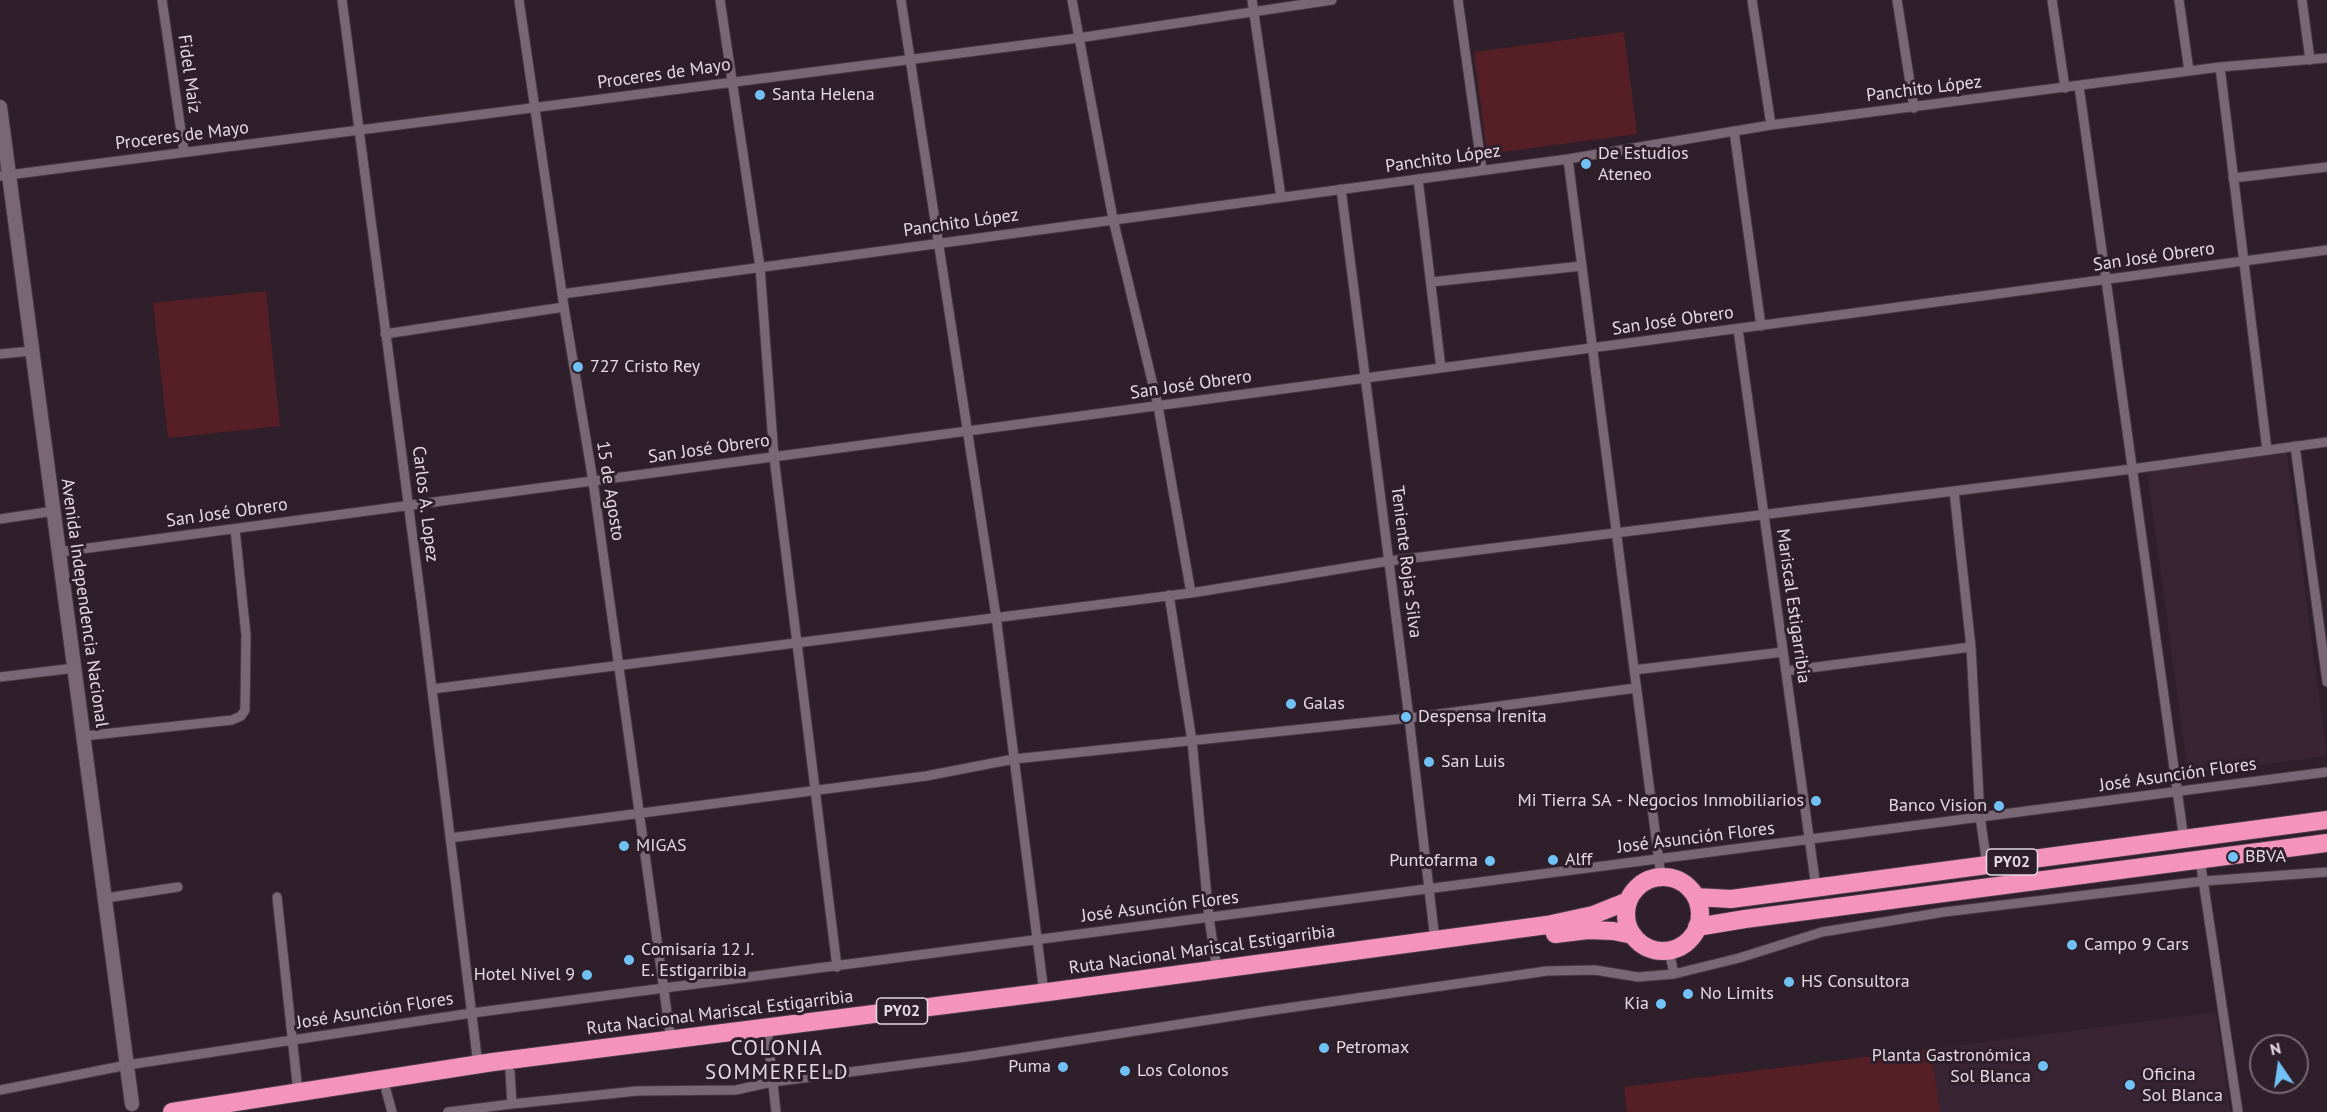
<!DOCTYPE html>
<html>
<head>
<meta charset="utf-8">
<style>
  body { margin:0 }
  #map { position:relative; width:2327px; height:1112px; overflow:hidden; background:#2e1f2a; font-family:"PT Sans",sans-serif }
  canvas { display:block }
  .north { position:absolute; left:2249px; top:1034px; width:60px; height:60px; box-sizing:border-box; background:#2e1f2a; border:2px solid #776973; border-radius:50%; rotate:347deg; font-size:16px; font-weight:700; line-height:24px; text-align:center; color:#e4d9e1 }
  .north::after { content:''; display:block; margin:auto; width:21px; height:27px; background:#71c1f5; clip-path:polygon(50% 0,100% 100%,50% 72%,0 100%) }
</style>
</head>
<body>
<div id="map">
<canvas width="2327" height="1112"></canvas>
<div class="north">N</div>
</div>
<script>
const context = document.querySelector('canvas').getContext('2d');
context.lineJoin = 'round';
function fillPath(path, color) {
  context.fillStyle = color;
  context.fill(path, 'evenodd');
}
function toPath(rows) {
  const path = new Path2D();
  for (const r of rows) {
    if (r.length === 3) {
      path.moveTo(r[0] + r[2], r[1]);
      path.arc(r[0], r[1], r[2], 0, 2 * Math.PI);
      continue;
    }
    path.moveTo(r[0], r[1]);
    for (let i = 2; i < r.length; i += 2) path.lineTo(r[i], r[i + 1]);
  }
  return path;
}
function stroke(path, color, width, dash) {
  context.strokeStyle = color;
  context.lineWidth = width;
  context.lineCap = dash ? 'butt' : 'round';
  context.setLineDash(dash || []);
  context.stroke(path);
}
function write(font, color, halo, rows, align = 'center') {
  context.font = font + ' "PT Sans",sans-serif';
  context.lineWidth = 6;
  context.setLineDash([]);
  context.textBaseline = 'middle';
  context.strokeStyle = halo;
  context.fillStyle = color;
  for (const [text, x, y, turn = 0] of rows) {
    context.save();
    context.translate(x, y);
    context.rotate((+turn || 0) * Math.PI / 180);
    context.textAlign = isNaN(turn) ? turn : align;
    if (halo) context.strokeText(text, 0, 0);
    context.fillText(text, 0, 0);
    context.restore();
  }
}
const built = toPath([
  [2287,453,2327,756,2188,775,2147,471],
  [2216,1012,2230,1112,1940,1112,1931,1049]
]);
const green = toPath([
  [1624,32,1637,134,1487,154,1474,52],
  [266,291,280,426,168,438,153,303],
  [1931,1049,1940,1112,1627,1112,1624,1087]
]);
const street = toPath([
  [162,0,184,152],
  [342,0,422,608,478,1065],
  [519,0,564,307,593,481,671,1041],
  [720,0,760,267,774,457,837,967],
  [901,0,996,616,1044,993],
  [1072,0,1113,219,1158,406,1191,593],
  [1252,0,1281,197],
  [1458,0,1482,170],
  [1752,0,1771,125],
  [1897,0,1914,108],
  [2052,0,2065,88],
  [2179,0,2189,71],
  [2302,0,2310,60],
  [2220,67,2267,450],
  [2079,86,2184,840],
  [1734,131,1761,326],
  [1568,159,1661,877],
  [0,176,1078,38,1332,0],
  [2233,178,2327,167],
  [1418,179,1441,368],
  [1341,189,1409,718,1435,940],
  [1431,282,1582,266],
  [562,294,1568,159,1771,125,2220,67,2327,58],
  [1738,329,1816,887],
  [385,334,564,307],
  [0,354,32,351],
  [2295,446,2327,682],
  [1954,491,1971,647,1980,816,1987,865],
  [0,519,54,511],
  [59,552,2327,250],
  [1169,595,1192,741,1209,918,1217,970],
  [1634,670,1783,652],
  [1786,671,1971,647],
  [0,677,75,668],
  [432,689,1191,593,1389,561,2132,469,2327,442],
  [84,736,232,720,241,716,245,710,246,635,235,529],
  [450,838,926,776,1014,759,1409,718,1636,688],
  [2200,860,2238,1112],
  [277,897,298,1092],
  [106,898,178,887],
  [1669,951,1674,974],
  [768,1037,776,1112],
  [510,1072,512,1104,637,1091,736,1090,772,1082,966,1057,1266,1011,1547,971,1595,970,1638,977,1674,974,1739,958,1822,932,1944,912,2204,881,2327,872],
  [0,1090,127,1065,472,1013,2327,772],
  [386,1090,392,1112],
  [448,1112,512,1104]
]);
const secondary = toPath([
  [0,107,132,1104]
]);
const highway = toPath([
  [1663,914,37],
  [1696,897,1731,899,2327,820],
  [1697,927,1745,919,2327,843],
  [1555,934,1588,930,1613,931,1633,935],
  [172,1112,493,1062,1048,992,1547,925,1593,915,1628,901]
]);
const markers = [
  [760,95,6,"#71c1f5"],
  [1586,164,6,"#71c1f5"],
  [578,367,6,"#71c1f5"],
  [1291,704,6,"#71c1f5"],
  [1406,717,6,"#71c1f5"],
  [1429,762,6,"#71c1f5"],
  [1816,801,6,"#71c1f5"],
  [1999,806,6,"#71c1f5"],
  [624,846,6,"#71c1f5"],
  [2233,857,6,"#71c1f5"],
  [1553,860,6,"#71c1f5"],
  [1490,861,6,"#71c1f5"],
  [2072,945,6,"#71c1f5"],
  [629,960,6,"#71c1f5"],
  [587,975,6,"#71c1f5"],
  [1789,982,6,"#71c1f5"],
  [1688,994,6,"#71c1f5"],
  [1661,1004,6,"#71c1f5"],
  [1324,1048,6,"#71c1f5"],
  [2043,1066,6,"#71c1f5"],
  [1063,1067,6,"#71c1f5"],
  [1125,1071,6,"#71c1f5"],
  [2130,1085,6,"#71c1f5"]
];
const shields = [
  [2012,862,51],
  [902,1011,51]
];
const shieldNames = [
  ["PY02",2012,862],
  ["PY02",902,1011]
];
const streetNames = [
  ["Fidel Maíz",189,74,82],
  ["Proceres de Mayo",664,74,-8],
  ["Panchito López",1924,89,-7],
  ["Proceres de Mayo",182,136,-7],
  ["Panchito López",1443,159,-8],
  ["Panchito López",961,223,-8],
  ["San José Obrero",2154,257,-8],
  ["San José Obrero",1673,321,-8],
  ["San José Obrero",1191,385,-8],
  ["San José Obrero",709,449,-8],
  ["15 de Agosto",610,491,81],
  ["Carlos A. Lopez",425,504,83],
  ["San José Obrero",227,513,-8],
  ["Teniente Rojas Silva",1406,562,83],
  ["Avenida Independencia Nacional",84,603,82],
  ["Mariscal Estigarribia",1793,606,82],
  ["José Asunción Flores",2178,775,-8],
  ["José Asunción Flores",1696,838,-7],
  ["José Asunción Flores",1160,907,-7],
  ["Ruta Nacional Mariscal Estigarribia",1202,950,-8],
  ["José Asunción Flores",375,1011,-9],
  ["Ruta Nacional Mariscal Estigarribia",720,1013,-7]
];
const poiNames = [
  ["Santa Helena",772,95],
  ["De Estudios",1598,154],
  ["Ateneo",1598,175],
  ["727 Cristo Rey",590,367],
  ["Galas",1303,704],
  ["Despensa Irenita",1418,717],
  ["San Luis",1441,762],
  ["Mi Tierra SA - Negocios Inmobiliarios",1804,801,"right"],
  ["Banco Vision",1987,806,"right"],
  ["MIGAS",636,846],
  ["BBVA",2245,857],
  ["Alff",1565,860],
  ["Puntofarma",1478,861,"right"],
  ["Campo 9 Cars",2084,945],
  ["Comisaría 12 J.",641,950],
  ["E. Estigarribia",641,971],
  ["Hotel Nivel 9",575,975,"right"],
  ["HS Consultora",1801,982],
  ["No Limits",1700,994],
  ["Kia",1649,1004,"right"],
  ["Petromax",1336,1048],
  ["Planta Gastronómica",2031,1056,"right"],
  ["Sol Blanca",2031,1077,"right"],
  ["Puma",1051,1067,"right"],
  ["Los Colonos",1137,1071],
  ["Oficina",2142,1075],
  ["Sol Blanca",2142,1096]
];
const quarterNames = [
  ["COLONIA",777,1049],
  ["SOMMERFELD",777,1073]
];
fillPath(built, '#392434');
fillPath(green, '#561f26');
stroke(street, '#473b44', 11);
stroke(secondary, '#473b44', 16);
stroke(highway, '#473b44', 20);
stroke(street, '#7a6775', 9);
stroke(secondary, '#7a6775', 14);
stroke(highway, '#f494ba', 18);
for (const [x, y, r, color] of markers) {
  const dot = new Path2D();
  dot.arc(x, y, r, 0, 2 * Math.PI);
  context.fillStyle = color;
  context.fill(dot);
  stroke(dot, '#2e1f2a', 2);
}
for (const [x, y, w] of shields) {
  const box = new Path2D();
  box.roundRect(x - w / 2, y - 13, w, 26, 4.5);
  context.fillStyle = '#2e1f2a';
  context.fill(box);
  stroke(box, '#e4d9e1', 1.5);
}
write('bold 16px', '#e4d9e1', null, shieldNames);
write('18px', '#e4d9e1', '#2e1f2a', streetNames);
write('18px', '#e4d9e1', '#2e1f2a', poiNames, 'left');
context.letterSpacing = '1.5px';
write('21px', '#e4d9e1', '#2e1f2a', quarterNames);
context.letterSpacing = '0px';
</script>
</body>
</html>
